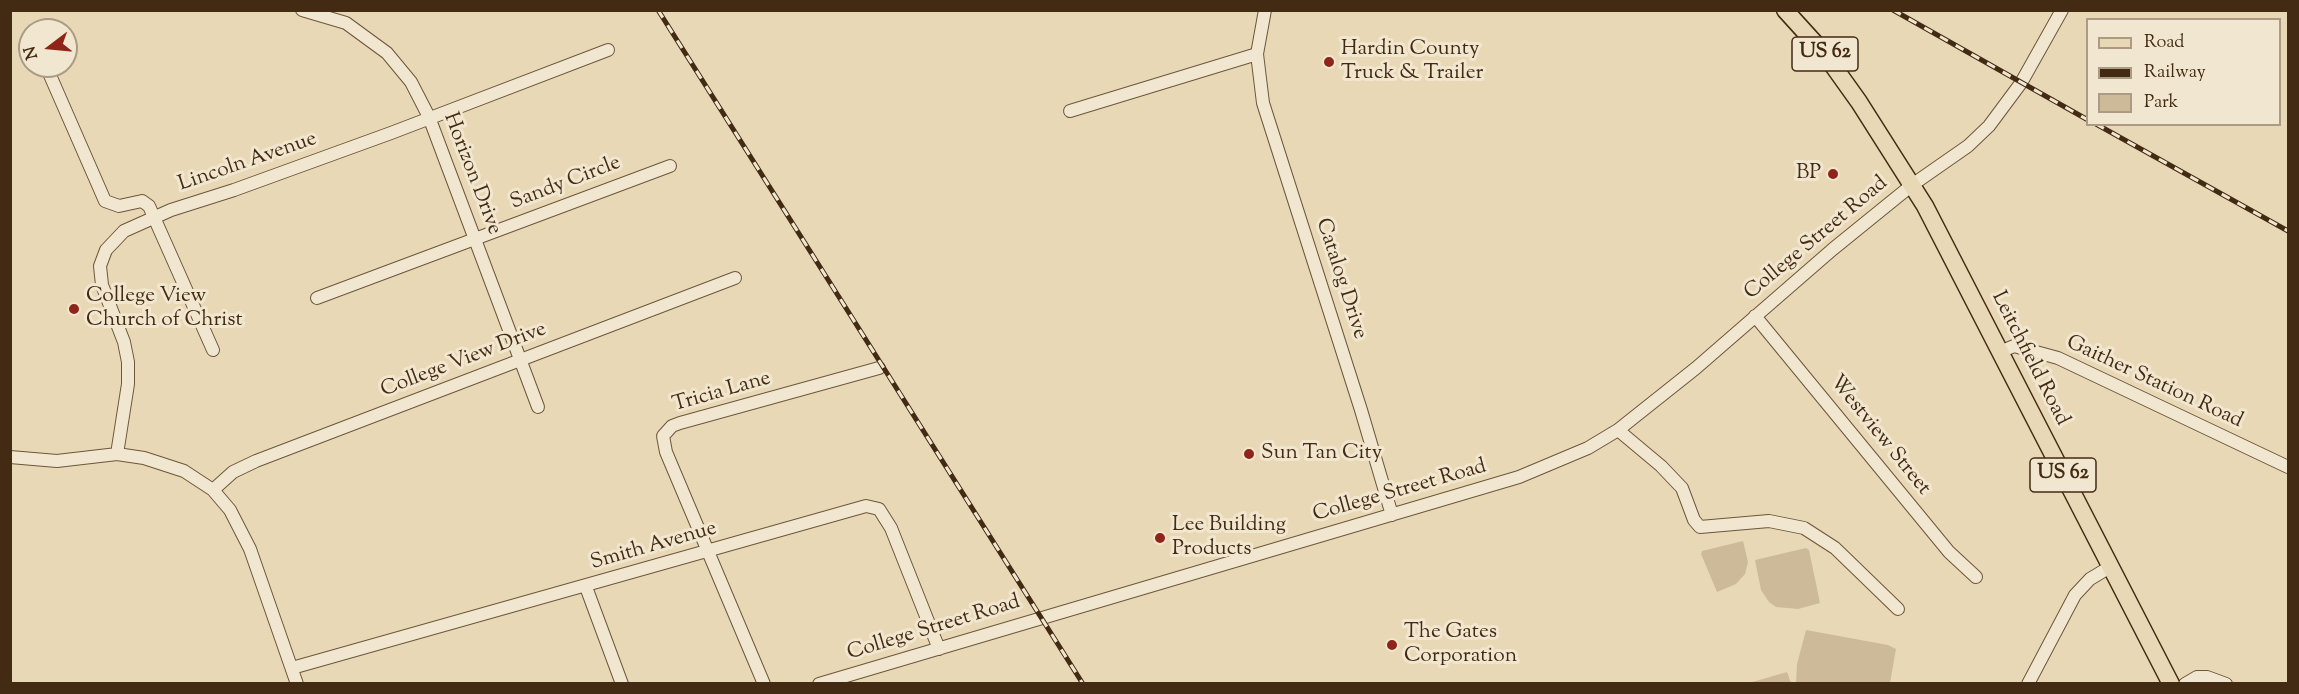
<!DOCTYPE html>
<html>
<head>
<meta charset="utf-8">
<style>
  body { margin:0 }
  #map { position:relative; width:2299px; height:694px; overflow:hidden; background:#e9d8b5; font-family:"Sorts Mill Goudy",serif }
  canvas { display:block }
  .frame { position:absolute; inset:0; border:12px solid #432a13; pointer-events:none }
  .legend { position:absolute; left:2086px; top:18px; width:195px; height:108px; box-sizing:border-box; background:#f1e6cf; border:2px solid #ab9b84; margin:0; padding:8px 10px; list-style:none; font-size:18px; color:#432a13 }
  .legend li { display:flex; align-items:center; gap:12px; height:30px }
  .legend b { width:30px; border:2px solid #ab9b84 }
  .north { position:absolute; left:18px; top:18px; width:60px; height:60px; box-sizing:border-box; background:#f1e6cf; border:2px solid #ab9b84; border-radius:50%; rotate:254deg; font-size:16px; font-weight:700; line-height:24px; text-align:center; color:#432a13 }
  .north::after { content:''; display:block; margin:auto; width:21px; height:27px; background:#8f2418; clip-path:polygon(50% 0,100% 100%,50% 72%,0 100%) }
</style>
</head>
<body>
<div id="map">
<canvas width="2299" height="694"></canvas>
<div class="frame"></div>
<ul class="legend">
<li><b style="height:8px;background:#e9d8b5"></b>Road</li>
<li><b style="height:8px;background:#432a13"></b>Railway</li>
<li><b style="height:16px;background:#cdba99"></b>Park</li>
</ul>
<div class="north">N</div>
</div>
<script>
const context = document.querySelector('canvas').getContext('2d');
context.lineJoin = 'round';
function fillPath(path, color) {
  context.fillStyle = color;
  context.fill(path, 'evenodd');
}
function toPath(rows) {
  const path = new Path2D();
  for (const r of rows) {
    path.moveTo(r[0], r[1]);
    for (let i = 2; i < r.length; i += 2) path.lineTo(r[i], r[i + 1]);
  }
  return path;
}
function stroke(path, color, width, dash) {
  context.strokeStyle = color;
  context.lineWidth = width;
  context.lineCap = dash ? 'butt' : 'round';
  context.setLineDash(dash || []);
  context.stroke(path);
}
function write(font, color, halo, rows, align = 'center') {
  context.font = font + ' "Sorts Mill Goudy",serif';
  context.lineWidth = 6;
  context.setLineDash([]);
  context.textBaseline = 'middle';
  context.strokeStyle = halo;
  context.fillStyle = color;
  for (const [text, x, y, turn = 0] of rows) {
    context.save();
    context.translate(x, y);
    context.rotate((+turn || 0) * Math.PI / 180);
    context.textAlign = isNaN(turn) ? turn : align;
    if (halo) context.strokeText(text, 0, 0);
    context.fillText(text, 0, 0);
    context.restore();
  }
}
const green = toPath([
  [1743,541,1748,562,1745,574,1736,584,1717,592,1701,554,1702,551],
  [1806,548,1809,550,1820,603,1798,609,1776,607,1769,602,1761,590,1755,560],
  [1806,630,1888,645,1896,649,1890,683,1796,683,1797,664],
  [1787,672,1791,683,1749,683]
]);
const minor = toPath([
  [302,10,346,23,387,53,411,82,429,117,538,407],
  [1265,10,1257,54,1263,103,1361,410,1392,515],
  [46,66,105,201,119,206,142,201,149,206,213,350],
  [1070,111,1257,54],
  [317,298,670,166],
  [1755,316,1949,552,1976,577],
  [2000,352,2014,346,2058,358,2288,467],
  [1618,430,1661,466,1682,488,1694,520,1700,527,1769,521,1804,528,1835,548,1898,609],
  [117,454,128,384,128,362,124,342,102,285,100,266,106,250,124,231,171,210,234,190,391,133,608,50],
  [10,457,57,461,117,454,144,458,184,471,213,490,230,510,250,549,297,684],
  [213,490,233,472,256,461,735,278],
  [586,587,622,684],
  [292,668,866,506,879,509,891,528,939,649],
  [764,684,666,452,663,436,672,426,680,423,879,368],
  [819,684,1519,477,1588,448,1618,430,1696,368,1833,249,1912,185,1968,146,1989,126,2021,83,2062,10],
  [2028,684,2075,595,2090,579,2110,567],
  [2185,684,2197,677,2207,677,2226,684]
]);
const major = toPath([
  [1785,10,1824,53,1859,102,1925,206,2171,684]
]);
const rail = toPath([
  [658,10,1083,684],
  [1893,10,2088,120],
  [2096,124,2288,231]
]);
const markers = [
  [1329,62,6,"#8f2418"],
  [1833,174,6,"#8f2418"],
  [74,309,6,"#8f2418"],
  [1249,454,6,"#8f2418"],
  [1160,538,6,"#8f2418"],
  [1392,645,6,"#8f2418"]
];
const shields = [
  [1825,54,66],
  [2063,475,66]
];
const shieldNames = [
  ["US 62",1825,54],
  ["US 62",2063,475]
];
const poiNames = [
  ["Hardin County",1341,50],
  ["Truck & Trailer",1341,74],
  ["BP",1821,174,"right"],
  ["College View",86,297],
  ["Church of Christ",86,321],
  ["Sun Tan City",1261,454],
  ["Lee Building",1172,526],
  ["Products",1172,550],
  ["The Gates",1404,633],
  ["Corporation",1404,657]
];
const streetNames = [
  ["Lincoln Avenue",248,163,-19],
  ["Horizon Drive",471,174,69],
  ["Sandy Circle",566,184,-21],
  ["College Street Road",1817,239,-40],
  ["Catalog Drive",1340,279,72],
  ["Leitchfield Road",2029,359,63],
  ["College View Drive",464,361,-21],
  ["Gaither Station Road",2154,383,25],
  ["Tricia Lane",722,393,-16],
  ["Westview Street",1879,436,51],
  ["College Street Road",1400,492,-16],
  ["Smith Avenue",654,547,-16],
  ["College Street Road",934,629,-17]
];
fillPath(green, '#cdba99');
stroke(minor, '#6c563c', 14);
stroke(major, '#432a13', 19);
stroke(minor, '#f1e6cf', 12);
stroke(major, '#e9d8b5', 16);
stroke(rail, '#432a13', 5);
stroke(rail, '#f1e6cf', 3, [9]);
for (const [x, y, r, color] of markers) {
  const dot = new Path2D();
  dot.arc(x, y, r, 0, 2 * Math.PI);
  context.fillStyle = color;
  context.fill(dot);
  stroke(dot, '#f1e6cf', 2);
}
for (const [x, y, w] of shields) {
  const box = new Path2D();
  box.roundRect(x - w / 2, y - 17, w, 34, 4.5);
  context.fillStyle = '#f1e6cf';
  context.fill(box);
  stroke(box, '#432a13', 1.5);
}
write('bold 20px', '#432a13', null, shieldNames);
write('21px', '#432a13', '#f1e6cf', poiNames, 'left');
write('21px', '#432a13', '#f1e6cf', streetNames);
</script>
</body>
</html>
